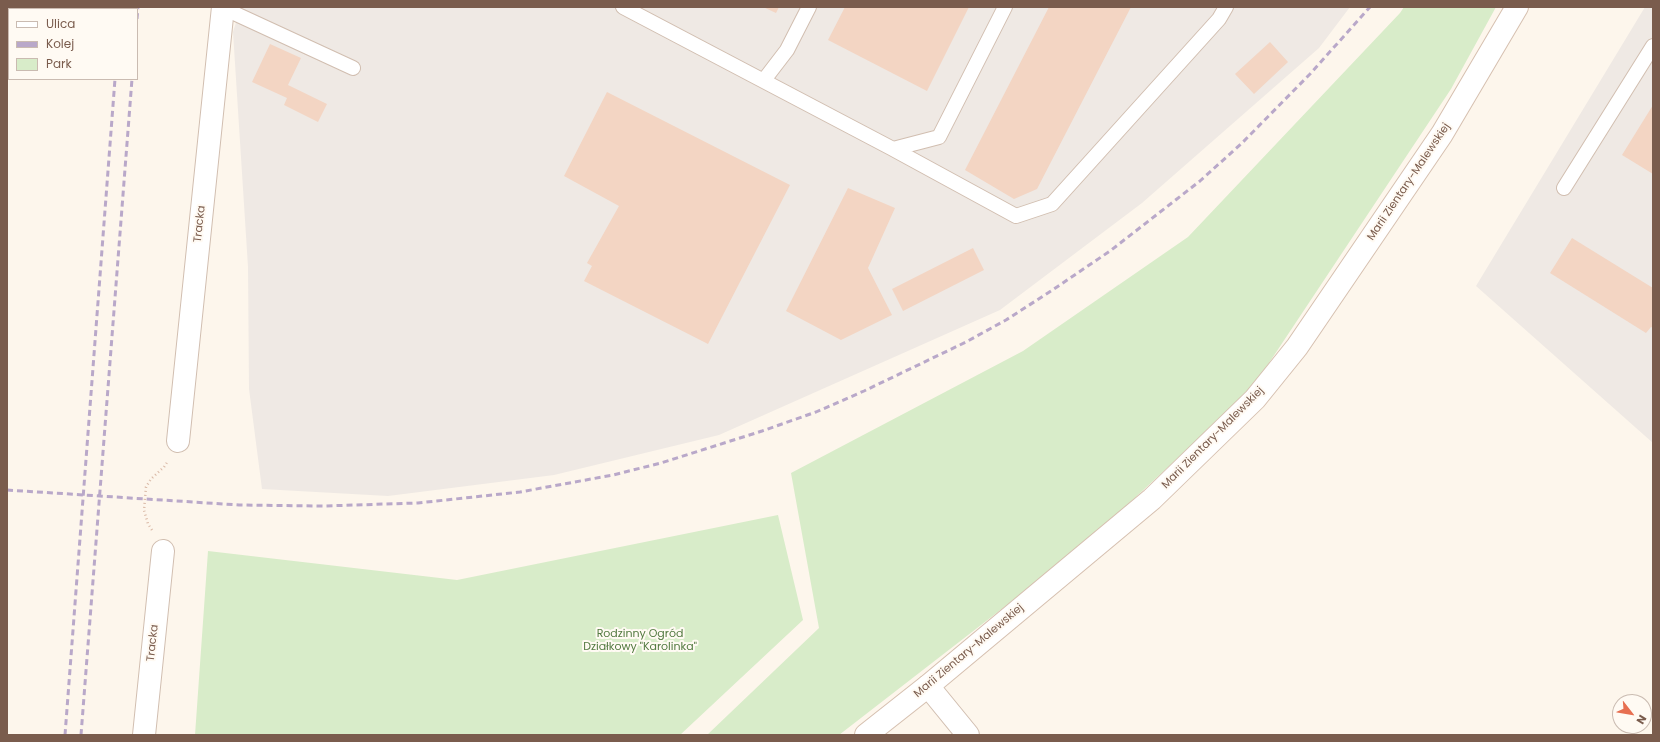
<!DOCTYPE html>
<html>
<head>
<meta charset="utf-8">
<style>
  body { margin:0 }
  #map { position:relative; width:1660px; height:742px; overflow:hidden; background:#fdf6ec; font-family:Poppins,sans-serif }
  canvas { display:block }
  .frame { position:absolute; inset:0; border:8px solid #7a5c4d; pointer-events:none }
  .legend { position:absolute; left:8px; top:8px; width:130px; height:72px; box-sizing:border-box; background:#fffaf3; border:1px solid #cabbb1; margin:0; padding:5px 7px; list-style:none; font-size:12px; color:#7a5c4d }
  .legend li { display:flex; align-items:center; gap:8px; height:20px }
  .legend b { width:20px; border:1px solid #cabbb1 }
  .north { position:absolute; left:1612px; top:694px; width:40px; height:40px; box-sizing:border-box; background:#fffaf3; border:1px solid #cabbb1; border-radius:50%; rotate:121deg; font-size:11px; font-weight:700; line-height:16px; text-align:center; color:#7a5c4d }
  .north::after { content:''; display:block; margin:auto; width:14px; height:18px; background:#e76f51; clip-path:polygon(50% 0,100% 100%,50% 72%,0 100%) }
</style>
</head>
<body>
<div id="map">
<canvas width="1660" height="742"></canvas>
<div class="frame"></div>
<ul class="legend">
<li><b style="height:5px;background:#fff"></b>Ulica</li>
<li><b style="height:5px;background:#b9a8c9"></b>Kolej</li>
<li><b style="height:11px;background:#d8ecc9"></b>Park</li>
</ul>
<div class="north">N</div>
</div>
<script>
const context = document.querySelector('canvas').getContext('2d');
context.lineJoin = 'round';
function fillPath(path, color) {
  context.fillStyle = color;
  context.fill(path, 'evenodd');
}
function toPath(rows) {
  const path = new Path2D();
  for (const r of rows) {
    path.moveTo(r[0], r[1]);
    for (let i = 2; i < r.length; i += 2) path.lineTo(r[i], r[i + 1]);
  }
  return path;
}
function stroke(path, color, width, dash) {
  context.strokeStyle = color;
  context.lineWidth = width;
  context.lineCap = dash ? 'butt' : 'round';
  context.setLineDash(dash || []);
  context.stroke(path);
}
function write(font, color, halo, rows, align = 'center') {
  context.font = font + ' Poppins,sans-serif';
  context.lineWidth = 4;
  context.setLineDash([]);
  context.textBaseline = 'middle';
  context.strokeStyle = halo;
  context.fillStyle = color;
  for (const [text, x, y, turn = 0] of rows) {
    context.save();
    context.translate(x, y);
    context.rotate((+turn || 0) * Math.PI / 180);
    context.textAlign = isNaN(turn) ? turn : align;
    if (halo) context.strokeText(text, 0, 0);
    context.fillText(text, 0, 0);
    context.restore();
  }
}
const industrial = toPath([
  [241,7,1350,7,1319,48,1142,203,1000,310,719,435,554,475,388,496,262,489,249,389,248,267,233,32],
  [1645,7,1653,7,1653,443,1476,286]
]);
const green = toPath([
  [1404,7,1496,7,1451,89,1251,390,1083,546,839,735,707,735,819,628,791,473,1023,351,1188,237,1400,13],
  [778,515,803,620,680,735,195,735,208,551,457,580]
]);
const building = toPath([
  [763,7,779,7,776,13],
  [845,7,969,7,927,91,828,40],
  [1049,7,1131,7,1037,189,1014,199,965,170],
  [1270,42,1288,62,1254,94,1235,74],
  [270,44,301,58,288,85,327,104,318,122,284,105,287,98,252,82],
  [607,92,790,185,708,344,584,281,592,266,587,263,619,206,564,176],
  [1653,105,1653,174,1622,155],
  [848,188,895,208,868,268,892,315,841,340,786,311],
  [1572,238,1653,288,1653,328,1651,327,1646,333,1550,273],
  [973,248,984,270,903,311,892,289]
]);
const path = toPath([
  [152,530,148,524,144,510,146,487,151,479,164,467,168,461]
]);
const lane = toPath([
  [623,7,893,149,939,137,1005,7],
  [223,8,353,68],
  [764,80,787,50,809,7],
  [893,149,1016,216,1052,204,1219,19,1226,7],
  [1564,188,1653,46]
]);
const street = toPath([
  [178,441,223,7],
  [928,686,968,735],
  [144,735,163,551]
]);
const secondary = toPath([
  [866,735,928,686,1152,499,1255,399,1297,347,1442,134,1517,7]
]);
const rail = toPath([
  [121,9,121,7],
  [137,19,138,7],
  [7,490,239,505,323,506,418,503,520,492,613,475,661,463,762,431,816,412,864,391,966,342,1006,320,1051,291,1110,251,1200,181,1242,143,1310,74,1370,7],
  [65,735,115,79],
  [81,735,132,79]
]);
const streetNames = [
  ["Marii Zientary-Malewskiej",1409,182,-56],
  ["Tracka",200,224,-84],
  ["Marii Zientary-Malewskiej",1213,438,-45],
  ["Tracka",153,643,-84],
  ["Marii Zientary-Malewskiej",969,651,-40]
];
const parkNames = [
  ["Rodzinny Ogród",640,634],
  ["Działkowy \"Karolinka\"",640,647]
];
fillPath(industrial, '#efe9e4');
fillPath(green, '#d8ecc9');
fillPath(building, '#f3d5c3');
stroke(lane, '#d1beb0', 16);
stroke(street, '#d1beb0', 24);
stroke(secondary, '#d6c0b0', 24);
stroke(path, '#d9b8a5', 2.5, [1, 3]);
stroke(lane, '#fff', 14);
stroke(street, '#fff', 22);
stroke(secondary, '#fff', 22);
stroke(rail, '#b9a8c9', 3, [6, 4]);
write('11px', '#7a5c4d', '#fffaf3', streetNames);
write('11px', '#537a41', '#fffaf3', parkNames);
</script>
</body>
</html>
